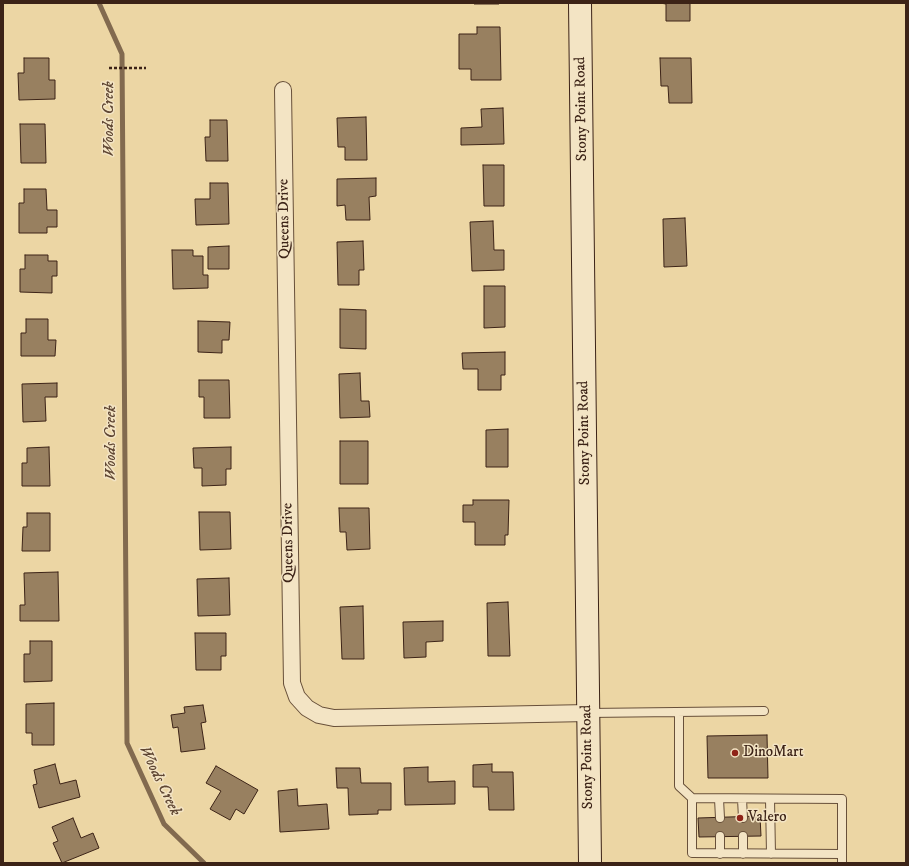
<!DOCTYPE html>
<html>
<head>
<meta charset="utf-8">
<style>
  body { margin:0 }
  #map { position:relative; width:909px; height:866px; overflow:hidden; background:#ecd6a4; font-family:"IM FELL DW Pica",serif }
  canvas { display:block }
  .frame { position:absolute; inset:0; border:4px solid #3c2317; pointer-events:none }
</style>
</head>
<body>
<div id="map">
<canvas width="909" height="866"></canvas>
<div class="frame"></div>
</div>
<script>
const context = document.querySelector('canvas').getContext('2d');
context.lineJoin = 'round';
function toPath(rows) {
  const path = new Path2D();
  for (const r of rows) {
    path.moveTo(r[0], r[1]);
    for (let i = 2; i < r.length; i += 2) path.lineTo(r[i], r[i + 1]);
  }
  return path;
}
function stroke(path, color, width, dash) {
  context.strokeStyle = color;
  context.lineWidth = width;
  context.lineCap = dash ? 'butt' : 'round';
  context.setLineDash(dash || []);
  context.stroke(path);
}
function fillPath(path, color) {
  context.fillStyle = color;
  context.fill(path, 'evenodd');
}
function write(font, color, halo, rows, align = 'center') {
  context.font = font + ' "IM FELL DW Pica",serif';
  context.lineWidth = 3;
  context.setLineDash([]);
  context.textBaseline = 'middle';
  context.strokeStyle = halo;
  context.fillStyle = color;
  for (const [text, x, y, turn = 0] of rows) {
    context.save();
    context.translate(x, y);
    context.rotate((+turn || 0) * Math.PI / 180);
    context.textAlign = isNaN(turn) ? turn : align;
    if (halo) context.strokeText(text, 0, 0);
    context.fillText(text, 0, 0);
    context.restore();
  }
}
const stream = toPath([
  [99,3,122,54,127,743,164,824,204,863]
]);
const building = toPath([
  [474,3,499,3,499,4,474,4,474,3],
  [660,3,690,3,690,21,666,21,666,4,660,3],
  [477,27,500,27,501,80,471,80,471,69,459,69,459,34,477,34,477,27],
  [24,58,49,58,49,80,55,80,55,99,19,100,18,73,24,73,24,58],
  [660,58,691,58,692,103,669,103,668,86,661,86,660,58],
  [503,108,504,144,461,145,461,128,482,127,481,109,503,108],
  [366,117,367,160,345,160,345,147,338,147,337,118,366,117],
  [210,120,227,120,228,161,206,161,205,137,210,137,210,120],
  [20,124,45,124,46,163,21,163,20,124],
  [483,165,504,165,504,206,484,206,483,165],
  [376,178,376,196,369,197,370,220,346,220,345,205,337,206,337,179,376,178],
  [210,183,228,183,229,224,196,225,195,199,210,199,210,183],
  [24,189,46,189,47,210,57,210,57,227,47,227,47,233,19,233,19,203,24,203,24,189],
  [685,218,687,266,664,267,663,219,685,218],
  [493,221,494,250,504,250,504,270,472,271,470,222,493,221],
  [363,241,364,270,359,270,359,285,338,285,337,242,363,241],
  [229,246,229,269,208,269,208,247,229,246],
  [172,250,193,250,193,256,203,256,203,275,208,275,208,288,173,289,172,250],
  [25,255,48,255,48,261,57,261,57,276,52,276,52,293,20,292,20,269,25,269,25,255],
  [484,286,505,286,505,327,484,328,484,286],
  [340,309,366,310,366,349,340,348,340,309],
  [26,319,48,319,48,340,56,340,55,356,21,356,21,333,26,333,26,319],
  [198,321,230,322,229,340,222,340,222,353,198,352,198,321],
  [505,352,505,375,501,375,501,390,478,390,478,369,463,369,462,353,505,352],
  [360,373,361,401,369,401,370,417,340,418,339,374,360,373],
  [199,380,229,380,230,418,204,418,204,397,199,397,199,380],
  [57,383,57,397,45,397,46,421,23,422,22,384,57,383],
  [508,429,508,467,486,467,486,430,508,429],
  [340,441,368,441,368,484,340,484,340,441],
  [49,447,50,486,22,486,22,463,27,463,27,448,49,447],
  [231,447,231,469,226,469,226,485,202,486,202,468,194,468,193,448,231,447],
  [473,500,509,500,508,535,505,535,505,545,475,545,475,522,463,522,463,505,473,505,473,500],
  [339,508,369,508,370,549,347,550,346,532,340,532,339,508],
  [199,512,230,512,231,549,200,550,199,512],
  [27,513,50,513,50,551,22,551,23,527,27,527,27,513],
  [58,572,59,621,20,621,20,605,25,605,24,573,58,572],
  [229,578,230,615,198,616,197,579,229,578],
  [508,602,510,656,488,656,487,603,508,602],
  [363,606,364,659,342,659,340,607,363,606],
  [443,621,443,641,426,642,426,657,404,658,403,622,443,621],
  [195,633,226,633,226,656,221,656,221,670,196,670,195,633],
  [30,641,52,641,52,681,24,682,24,654,30,654,30,641],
  [54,703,54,745,32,745,32,733,26,733,26,704,54,703],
  [203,705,206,722,201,723,205,749,181,752,178,727,173,728,171,715,185,713,184,707,203,705],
  [767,735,768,778,708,778,707,736,767,735],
  [55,764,60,784,76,780,80,797,39,808,33,785,37,784,34,770,55,764],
  [492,764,492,772,513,772,514,810,489,810,488,787,473,787,473,765,492,764],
  [216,766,258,790,244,814,236,809,230,820,210,809,221,791,206,783,216,766],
  [428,767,428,782,455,781,455,804,405,805,404,768,428,767],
  [336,768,360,768,361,783,391,783,391,810,378,810,378,814,349,815,348,788,337,788,336,768],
  [297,789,298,806,327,804,329,829,280,832,278,791,297,789],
  [760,816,761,836,699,837,698,818,760,816],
  [73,818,81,838,93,833,99,848,62,863,53,843,58,841,52,827,73,818]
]);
const path = toPath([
  [109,68,146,68]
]);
const lane = toPath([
  [679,712,679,786,692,798,692,853,842,854,842,863],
  [588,713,764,711],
  [692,798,842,799,842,854],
  [719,799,720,818],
  [742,799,743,818],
  [770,799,771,854],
  [720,836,720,854],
  [743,836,743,854]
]);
const street = toPath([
  [283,90,292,683,297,697,307,708,319,715,334,718,588,713]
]);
const secondary = toPath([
  [580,3,590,863]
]);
const markers = [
  [735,753,4,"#8f2418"],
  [740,818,4,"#8f2418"]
];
const streetNames = [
  ["Stony Point Road",582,109,-91],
  ["Queens Drive",285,219,-91],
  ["Stony Point Road",585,433,-91],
  ["Queens Drive",289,543,-91],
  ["Stony Point Road",588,757,-91]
];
const poiNames = [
  ["DinoMart",743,753],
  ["Valero",748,818]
];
const waterNames = [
  ["Woods Creek",110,119,-90],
  ["Woods Creek",112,443,-90],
  ["Woods Creek",159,781,64]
];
stroke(stream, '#826a4f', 5);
fillPath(building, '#988060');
stroke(building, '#3c2317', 1);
stroke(lane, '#68503a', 10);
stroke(street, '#68503a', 18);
stroke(secondary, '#3c2317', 24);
stroke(path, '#3c2317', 2.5, [3, 2]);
stroke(lane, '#f3e4c4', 8);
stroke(street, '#f3e4c4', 16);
stroke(secondary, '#f3e4c4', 22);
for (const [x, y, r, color] of markers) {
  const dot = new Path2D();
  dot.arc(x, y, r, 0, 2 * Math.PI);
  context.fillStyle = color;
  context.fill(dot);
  stroke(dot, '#f3e4c4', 1.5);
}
write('15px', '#3c2317', '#f3e4c4', streetNames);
write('15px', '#3c2317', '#f3e4c4', poiNames, 'left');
write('italic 16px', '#5f4633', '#f3e4c4', waterNames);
</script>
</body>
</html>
